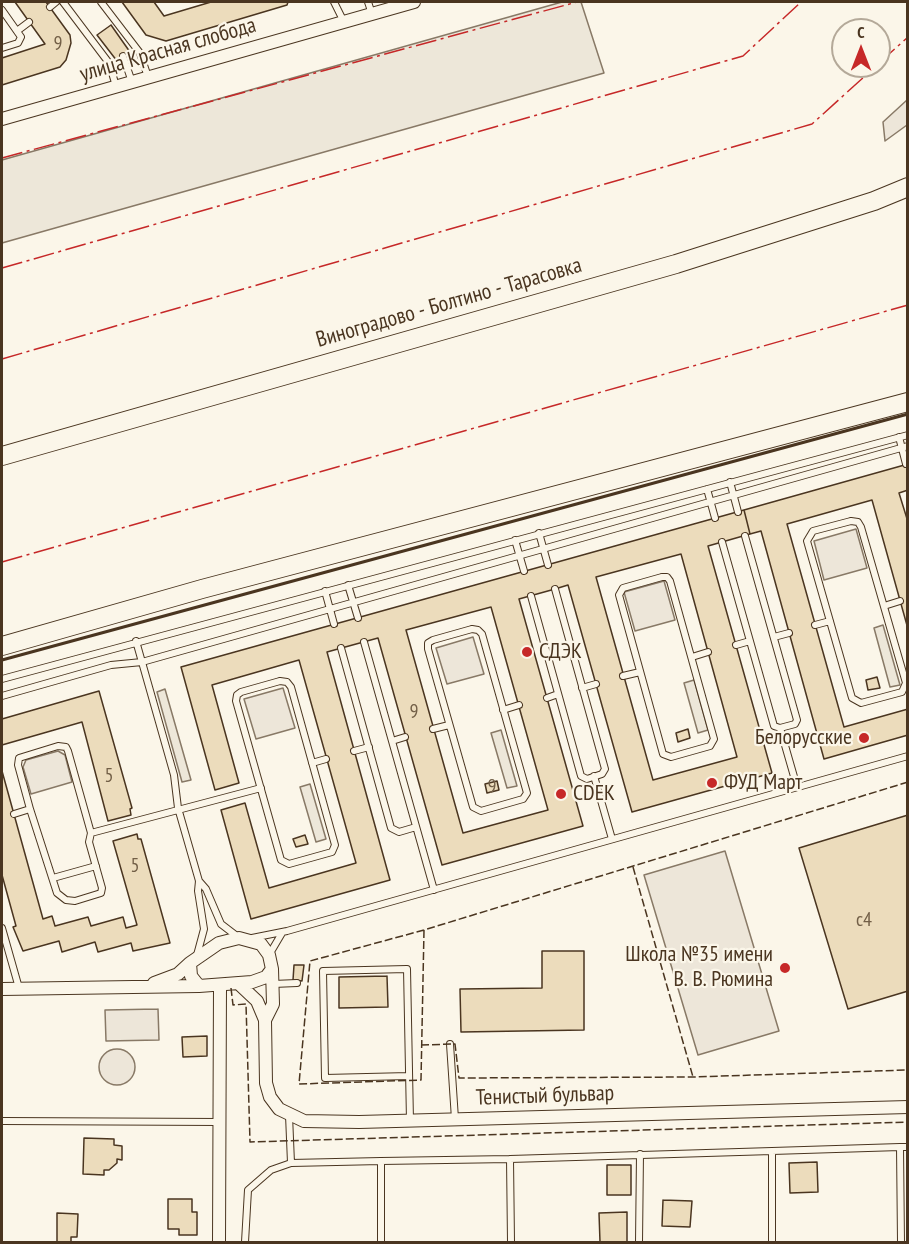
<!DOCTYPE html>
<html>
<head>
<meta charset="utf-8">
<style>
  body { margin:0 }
  #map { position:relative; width:909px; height:1244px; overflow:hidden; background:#fbf6e9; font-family:"PT Sans Narrow",sans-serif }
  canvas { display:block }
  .frame { position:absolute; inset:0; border:3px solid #4a3520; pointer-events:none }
  .north { position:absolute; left:831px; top:18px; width:60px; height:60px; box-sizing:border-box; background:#fbf6e9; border:2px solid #b4a999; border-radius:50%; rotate:0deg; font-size:16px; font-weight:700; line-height:24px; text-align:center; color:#4a3520 }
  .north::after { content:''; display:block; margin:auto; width:21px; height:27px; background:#c62828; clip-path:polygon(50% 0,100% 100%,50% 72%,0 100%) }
</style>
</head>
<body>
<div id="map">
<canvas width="909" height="1244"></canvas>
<div class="frame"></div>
<div class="north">С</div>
</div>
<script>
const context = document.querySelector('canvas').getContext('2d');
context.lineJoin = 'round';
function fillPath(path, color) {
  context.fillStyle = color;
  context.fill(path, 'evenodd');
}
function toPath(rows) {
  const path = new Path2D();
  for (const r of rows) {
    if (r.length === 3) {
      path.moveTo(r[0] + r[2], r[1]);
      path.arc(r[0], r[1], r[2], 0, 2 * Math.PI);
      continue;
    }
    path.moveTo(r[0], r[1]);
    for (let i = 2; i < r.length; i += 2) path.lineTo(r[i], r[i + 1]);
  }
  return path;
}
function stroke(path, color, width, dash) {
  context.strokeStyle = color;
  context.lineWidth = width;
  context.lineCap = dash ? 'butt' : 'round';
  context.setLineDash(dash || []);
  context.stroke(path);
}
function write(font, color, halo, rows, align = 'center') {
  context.font = font + ' "PT Sans Narrow",sans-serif';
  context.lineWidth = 4.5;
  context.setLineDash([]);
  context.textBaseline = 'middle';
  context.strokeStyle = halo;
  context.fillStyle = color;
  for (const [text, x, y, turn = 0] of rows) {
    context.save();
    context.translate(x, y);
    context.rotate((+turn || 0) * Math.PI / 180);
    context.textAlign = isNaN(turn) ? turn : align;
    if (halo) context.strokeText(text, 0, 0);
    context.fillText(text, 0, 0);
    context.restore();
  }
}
const green = toPath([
  [907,100,907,125,885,141,883,122,907,100],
  [856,529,867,568,824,580,814,541,856,529],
  [664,581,675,620,635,631,624,592,664,581],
  [473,637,484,674,447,684,436,648,473,637],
  [283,688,295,728,256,739,244,699,283,688],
  [58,751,65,755,72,782,31,794,23,767,26,760,58,751],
  [725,851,779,1031,698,1055,644,875,725,851],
  [158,1009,159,1040,106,1041,105,1010,158,1009],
  [117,1067,18]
]);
const parking = toPath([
  [562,2,581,2,604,73,2,243,2,160,562,2],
  [883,625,900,685,890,687,874,628,883,625],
  [694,680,708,730,698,733,684,683,694,680],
  [165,689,191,780,182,782,157,692,165,689],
  [501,730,517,786,507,788,491,733,501,730],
  [310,784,326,839,316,842,300,787,310,784]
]);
const building = toPath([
  [15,2,46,2,70,35,71,43,66,60,60,67,2,85,2,58,45,44,15,2],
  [122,2,154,2,164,16,211,2,288,2,287,5,166,41,146,35,122,2],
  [111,25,130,52,117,61,97,35,111,25],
  [908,464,908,490,899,493,908,522,908,629,872,500,787,524,844,727,908,709,908,735,824,759,761,531,750,534,744,510,908,464],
  [744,510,750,534,708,546,772,773,632,812,568,585,555,589,519,599,583,826,442,865,378,638,327,652,390,880,251,919,221,810,245,803,269,888,356,863,299,660,212,685,239,783,215,790,181,667,744,510],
  [681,554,737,757,653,780,596,577,681,554],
  [491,607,548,810,463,833,406,630,491,607],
  [877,677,880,688,868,690,866,680,877,677],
  [99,691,132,808,130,809,131,815,108,821,82,722,2,745,2,719,99,691],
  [688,729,690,738,678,742,676,733,688,729],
  [2,771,43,919,52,916,55,926,88,917,91,926,123,917,126,928,137,925,113,841,137,834,138,839,141,839,170,943,133,951,131,943,98,952,95,942,62,952,59,941,23,951,13,927,16,926,2,875,2,771],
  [497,781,499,790,487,793,485,784,497,781],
  [908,815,908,991,848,1009,799,848,908,815],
  [305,835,308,844,296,847,293,839,305,835],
  [542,951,584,951,584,1030,461,1032,460,989,542,988,542,951],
  [294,965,304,965,302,981,293,980,294,965],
  [387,976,388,1007,339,1008,339,977,387,976],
  [207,1036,207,1056,183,1057,182,1037,207,1036],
  [84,1138,114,1139,114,1145,122,1146,122,1160,117,1159,117,1163,109,1170,104,1170,104,1175,83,1174,84,1138],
  [817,1162,818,1192,790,1193,789,1163,817,1162],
  [607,1165,631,1165,631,1195,607,1195,607,1165],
  [168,1199,192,1199,192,1212,197,1212,197,1235,179,1235,179,1229,168,1229,168,1199],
  [663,1200,692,1201,690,1227,662,1226,663,1200],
  [627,1212,627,1242,600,1242,599,1213,627,1212],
  [57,1213,78,1214,77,1237,71,1237,71,1242,57,1242,57,1213]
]);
const lane = toPath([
  [63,2,109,63,116,86],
  [101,2,140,53,148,77],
  [334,2,344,22],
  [368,2,372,14],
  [50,7,56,2],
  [2,10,21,37,18,43,2,48],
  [17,31,29,22],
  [123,56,132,82],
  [899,437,906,464],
  [730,482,738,512],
  [707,489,715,518],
  [851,521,858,522,861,527,906,683,902,692,861,703,852,698,807,541,813,531,851,521],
  [539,533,548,565],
  [515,540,524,571],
  [722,542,774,726,780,728,795,724,797,720,745,536],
  [662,577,667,577,670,581,714,739,710,746,671,757,663,754,619,595,623,588,662,577],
  [348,585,358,618],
  [325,591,334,624],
  [531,596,581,776,587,779,602,774,605,769,555,589],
  [884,606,900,601],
  [815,625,830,621],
  [472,629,478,630,482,634,527,793,523,799,481,811,473,807,428,649,428,643,433,640,472,629],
  [774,637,789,633],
  [136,641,174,775,178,808,199,881,198,891,204,929,197,955],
  [364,642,434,890],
  [736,645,750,641],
  [341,648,391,828,399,832,416,827],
  [692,657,708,652],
  [623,676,640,672],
  [2,679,908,435],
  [280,681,287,682,291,687,335,845,332,852,289,864,281,860,236,701,237,695,241,692,280,681],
  [582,688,596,684],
  [2,696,111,665,142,662,908,446],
  [547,698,558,694],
  [503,710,519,705],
  [780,728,797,787],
  [433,729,449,725],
  [392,741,405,737],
  [354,751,369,747],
  [312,763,326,759],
  [594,776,612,839],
  [30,809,57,893,66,900,75,901,101,893,102,888,89,842,91,833],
  [14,814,30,809,18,765,19,758,58,746,66,747,68,751,91,833,261,788],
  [53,878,96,866],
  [199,881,206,889,221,924,238,937],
  [2,928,19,988],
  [252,938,287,931,908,756],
  [269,955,282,933],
  [273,984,297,983],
  [450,1044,455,1119],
  [409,1076,325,1078,323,971,407,969,410,1121],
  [289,1115,291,1163],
  [2,1121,220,1122],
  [772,1151,900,1147],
  [510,1159,772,1151,772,1242],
  [381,1161,510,1159,511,1242],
  [245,1242,248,1190,271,1170,291,1163,381,1161,381,1242],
  [639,1242,640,1154],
  [901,1242,900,1147,908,1147]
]);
const street = toPath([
  [2,119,414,2],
  [154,983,178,974,190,963],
  [240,985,257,1001,265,1020,266,1083,270,1097,279,1109,304,1121,359,1122,908,1107],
  [2,989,199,986],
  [265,1020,273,1004,272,969,269,955,261,944,239,938,219,943,190,963,191,976,199,986,252,982,266,977,272,969],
  [219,1242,220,986]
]);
const primary = toPath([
  [2,456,676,264,874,201,908,187],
  [2,646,202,589,908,402]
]);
const fence = toPath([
  [633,867,693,1077],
  [424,930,421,1080,299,1084,310,961,424,930,908,782],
  [231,988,233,1005,246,1004,250,1142,908,1122],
  [421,1045,455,1044,459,1078,693,1077,908,1070]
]);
const wall = toPath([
  [2,660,908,414]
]);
const power = toPath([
  [879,63,908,37],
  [2,158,577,2],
  [2,268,743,56,801,2],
  [2,359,812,124,876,66],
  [2,562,908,305]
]);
const markers = [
  [527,652,6,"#c62828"],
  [864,738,6,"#c62828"],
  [712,783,6,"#c62828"],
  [561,794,6,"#c62828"],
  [785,968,6,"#c62828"]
];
const numberNames = [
  ["9",58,44],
  ["9",414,712],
  ["5",109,776],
  ["9",492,787],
  ["5",135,866],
  ["с4",864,920]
];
const streetNames = [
  ["улица Красная слобода",168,50,-16],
  ["Виноградово - Болтино - Тарасовка",449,303,-16],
  ["Тенистый бульвар",545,1096,-2]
];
const poiNames = [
  ["СДЭК",539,652],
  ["Белорусские",852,738,"right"],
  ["ФУД Март",724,783],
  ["CDEK",573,794],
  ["Школа №35 имени",773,955,"right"],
  ["В. В. Рюмина",773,980,"right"]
];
fillPath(green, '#ede6d9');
stroke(green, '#887966', 1.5);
fillPath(parking, '#ede7d9');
stroke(parking, '#887966', 1.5);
fillPath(building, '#ecdcbc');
stroke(building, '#4a3520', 1.5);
stroke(lane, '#4a3520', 8);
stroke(street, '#4a3520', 14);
stroke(primary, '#4a3520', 20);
stroke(lane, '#fbf6e9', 6);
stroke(street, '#fbf6e9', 12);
stroke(primary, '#fbf6e9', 18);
stroke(fence, '#4a3520', 1.5, [8, 3]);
stroke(wall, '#4a3520', 3);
stroke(power, '#c62828', 1.5, [21, 4.5, 3, 4.5]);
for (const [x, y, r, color] of markers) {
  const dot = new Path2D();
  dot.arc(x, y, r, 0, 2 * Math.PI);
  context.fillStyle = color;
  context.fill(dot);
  stroke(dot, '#fbf6e9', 2);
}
write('20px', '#725f47', null, numberNames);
write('22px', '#4a3520', '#fbf6e9', streetNames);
write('22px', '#4a3520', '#fbf6e9', poiNames, 'left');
</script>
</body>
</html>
